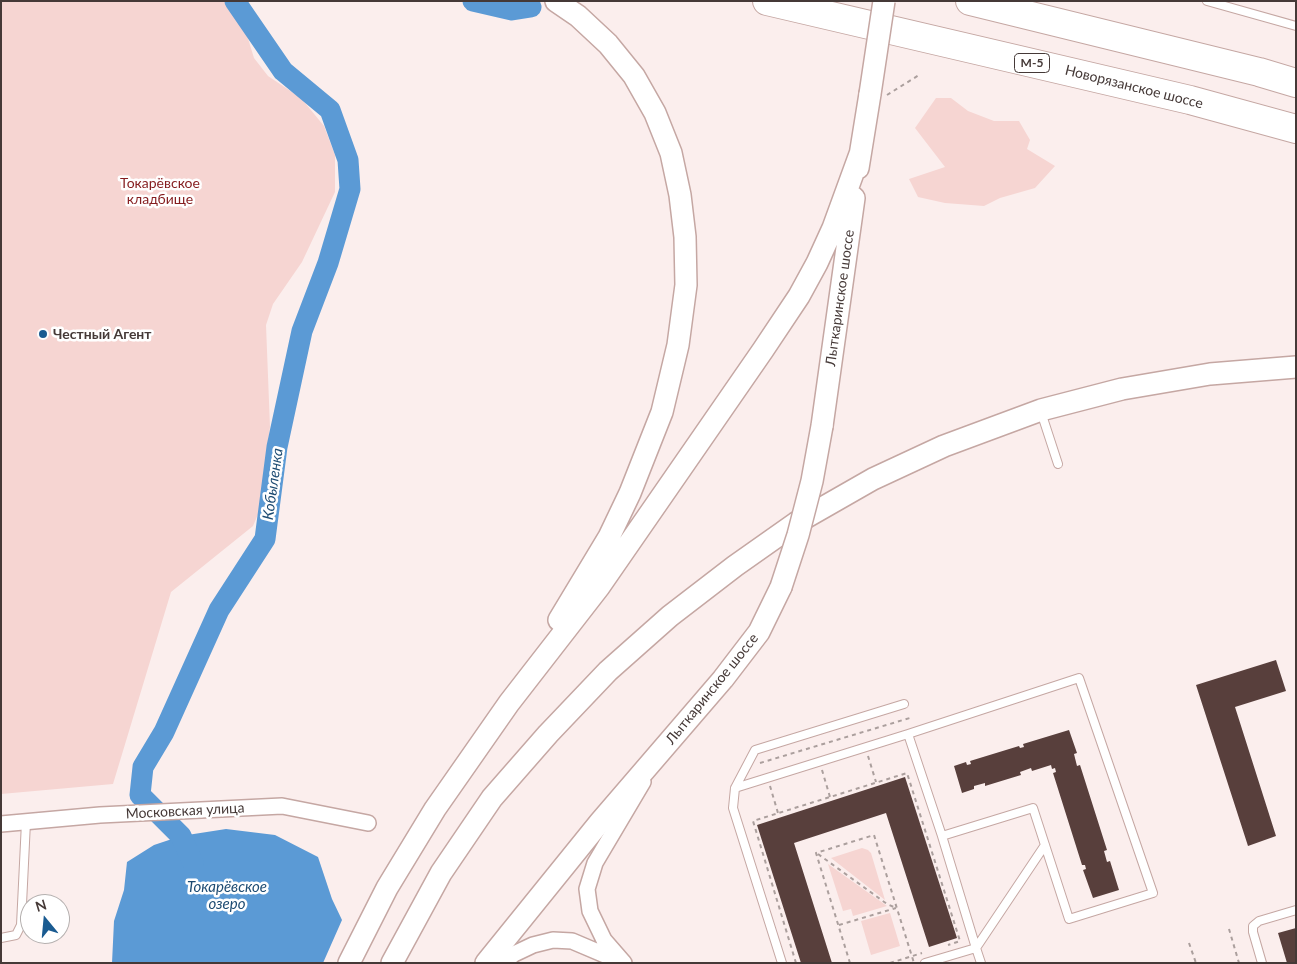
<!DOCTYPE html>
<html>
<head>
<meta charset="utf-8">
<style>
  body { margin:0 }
  #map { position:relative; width:1297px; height:964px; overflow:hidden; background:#fbeeed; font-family:Lato,sans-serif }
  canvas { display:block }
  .frame { position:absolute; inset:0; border:2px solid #453937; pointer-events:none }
  .north { position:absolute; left:20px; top:894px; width:50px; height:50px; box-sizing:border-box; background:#fff; border:1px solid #b5b0af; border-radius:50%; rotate:343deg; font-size:14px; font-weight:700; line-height:20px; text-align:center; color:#453937 }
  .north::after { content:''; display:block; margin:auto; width:18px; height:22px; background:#1a5b91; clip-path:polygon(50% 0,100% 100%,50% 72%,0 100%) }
</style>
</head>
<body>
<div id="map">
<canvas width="1297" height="964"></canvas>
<div class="frame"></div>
<div class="north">N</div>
</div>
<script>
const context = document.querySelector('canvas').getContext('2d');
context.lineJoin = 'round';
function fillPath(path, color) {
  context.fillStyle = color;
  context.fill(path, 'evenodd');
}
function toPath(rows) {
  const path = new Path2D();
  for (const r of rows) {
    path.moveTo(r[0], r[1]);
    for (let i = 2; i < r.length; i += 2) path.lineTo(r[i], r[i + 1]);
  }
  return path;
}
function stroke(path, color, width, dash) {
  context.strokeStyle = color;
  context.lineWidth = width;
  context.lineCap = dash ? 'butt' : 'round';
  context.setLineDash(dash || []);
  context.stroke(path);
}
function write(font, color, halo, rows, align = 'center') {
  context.font = font + ' Lato,sans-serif';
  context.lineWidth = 5;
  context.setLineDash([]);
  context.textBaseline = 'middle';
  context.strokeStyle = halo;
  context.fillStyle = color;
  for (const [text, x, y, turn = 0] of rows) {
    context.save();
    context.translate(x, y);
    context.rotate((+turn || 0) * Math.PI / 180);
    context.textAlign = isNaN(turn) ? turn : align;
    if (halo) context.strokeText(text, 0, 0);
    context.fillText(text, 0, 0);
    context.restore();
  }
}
const green = toPath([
  [1,1,230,1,242,19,254,58,268,76,301,98,324,126,335,155,335,192,302,262,273,304,266,325,270,427,259,512,253,526,171,592,113,784,1,794],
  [936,98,951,98,968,111,994,121,1019,121,1030,140,1027,149,1055,166,1035,188,1000,198,984,206,945,203,918,197,909,179,945,167,915,128],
  [862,848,868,850,871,853,885,900,831,858],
  [828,864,887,906,853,916,851,909,843,911],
  [890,913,900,946,871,955,861,921]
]);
const water = toPath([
  [226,829,275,835,318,857,332,899,342,920,323,963,112,963,114,921,124,890,127,862,154,845,181,836]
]);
const river = toPath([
  [473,1,512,10,531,7],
  [193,863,181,836,140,795,143,767,164,732,219,610,265,539,277,447,302,331,328,263,350,189,348,160,330,110,283,71,235,1]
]);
const building = toPath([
  [1276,660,1286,691,1235,707,1276,836,1248,846,1196,685],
  [1069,730,1077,753,1074,754,1077,766,1080,765,1107,850,1104,851,1107,862,1110,861,1119,890,1093,898,1083,870,1086,869,1085,865,1082,865,1053,773,1056,772,1055,768,1052,769,1051,765,1032,771,1031,768,1020,772,1021,775,985,786,985,783,974,786,974,789,962,793,954,766,966,762,967,765,971,764,970,761,1019,746,1020,748,1024,747,1023,744],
  [905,777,957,938,929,947,886,813,794,843,832,963,801,963,757,825],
  [1296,928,1296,963,1287,963,1278,933]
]);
const path = toPath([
  [887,95,919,75],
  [868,756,876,782],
  [760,763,913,717],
  [822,770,830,797],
  [770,786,778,813],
  [818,854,887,904,896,908],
  [839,925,896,908],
  [1229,929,1239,963],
  [1189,943,1196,963],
  [796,963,753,821,907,773,960,941,948,945],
  [850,963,816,853,874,835,914,963],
  [890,963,922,953]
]);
const lane = toPath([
  [1207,1,1296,26],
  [1041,412,1058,464],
  [908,734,942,836],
  [735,788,755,750,904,704],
  [1,938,16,935,21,925,26,822],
  [782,963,733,808,735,788,908,734,1079,678,1153,893,1069,919,1033,808,942,836,976,948,1045,845],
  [925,963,976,948,981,963],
  [1262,963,1253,932,1253,926,1259,921,1296,910]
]);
const street = toPath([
  [1,824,100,815,282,806,368,823],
  [503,963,514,954,533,945,553,940,572,941,619,961],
  [624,963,604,940,590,911,587,889,595,863,643,782]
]);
const secondary = toPath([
  [556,1,578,16,608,44,634,76,655,113,671,153,680,195,685,237,686,285,678,345,662,412,630,493,609,537,559,620],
  [858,168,870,94],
  [822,426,854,198],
  [349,963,387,888,435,809,509,703,599,587,763,350,799,296,817,263,833,228,860,154],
  [392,963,441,873,492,798,548,734,608,671,670,616,735,566,796,523,873,479,944,446,1041,410,1122,389,1210,374,1296,367],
  [486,963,600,822,723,679,759,632,781,587]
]);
const highway = toPath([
  [767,1,1190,100,1296,129],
  [970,1,1259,72,1296,83]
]);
const secondaryBridge = toPath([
  [870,94,884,1],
  [781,587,798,535,812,481,822,426]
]);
const markers = [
  [43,334,5,"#1a5b91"]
];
const shields = [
  [1032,63,35]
];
const shieldNames = [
  ["М-5",1032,63]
];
const streetNames = [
  ["Новорязанское шоссе",1134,87,14],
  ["Лыткаринское шоссе",840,298,-82],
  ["Лыткаринское шоссе",712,689,-51],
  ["Московская улица",185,811,-3]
];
const parkNames = [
  ["Токарёвское",160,183],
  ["кладбище",160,199]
];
const poiNames = [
  ["Честный Агент",53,334]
];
const waterNames = [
  ["Кобыленка",273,484,-82],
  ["Токарёвское",227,887],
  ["озеро",227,904]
];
fillPath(green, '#f6d5d2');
fillPath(water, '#5b9ad5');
stroke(river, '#5b9ad5', 21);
fillPath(building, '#583f3c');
stroke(lane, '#c5a7a3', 10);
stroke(street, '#c5a7a3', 18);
stroke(secondary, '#c5a7a3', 24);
stroke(highway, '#c5a7a3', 30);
stroke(path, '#ab9f9d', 2, [4, 4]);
stroke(lane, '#fff', 8);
stroke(street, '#fff', 15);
stroke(secondary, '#fff', 21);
stroke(highway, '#fff', 28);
stroke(secondaryBridge, '#c5a7a3', 24, []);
stroke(secondaryBridge, '#fff', 21);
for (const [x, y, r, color] of markers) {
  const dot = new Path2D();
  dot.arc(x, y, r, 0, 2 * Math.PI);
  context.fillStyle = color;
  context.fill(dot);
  stroke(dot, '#fff', 2);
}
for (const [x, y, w] of shields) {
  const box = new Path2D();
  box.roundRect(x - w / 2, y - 9.5, w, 19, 4);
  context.fillStyle = '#fff';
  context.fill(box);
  stroke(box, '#453937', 1);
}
write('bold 12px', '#453937', null, shieldNames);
write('14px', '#453937', '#fff', streetNames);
write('14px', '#851d1f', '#fff', parkNames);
write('bold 14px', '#453937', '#fff', poiNames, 'left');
write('italic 15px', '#1d4b72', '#fff', waterNames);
</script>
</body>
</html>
